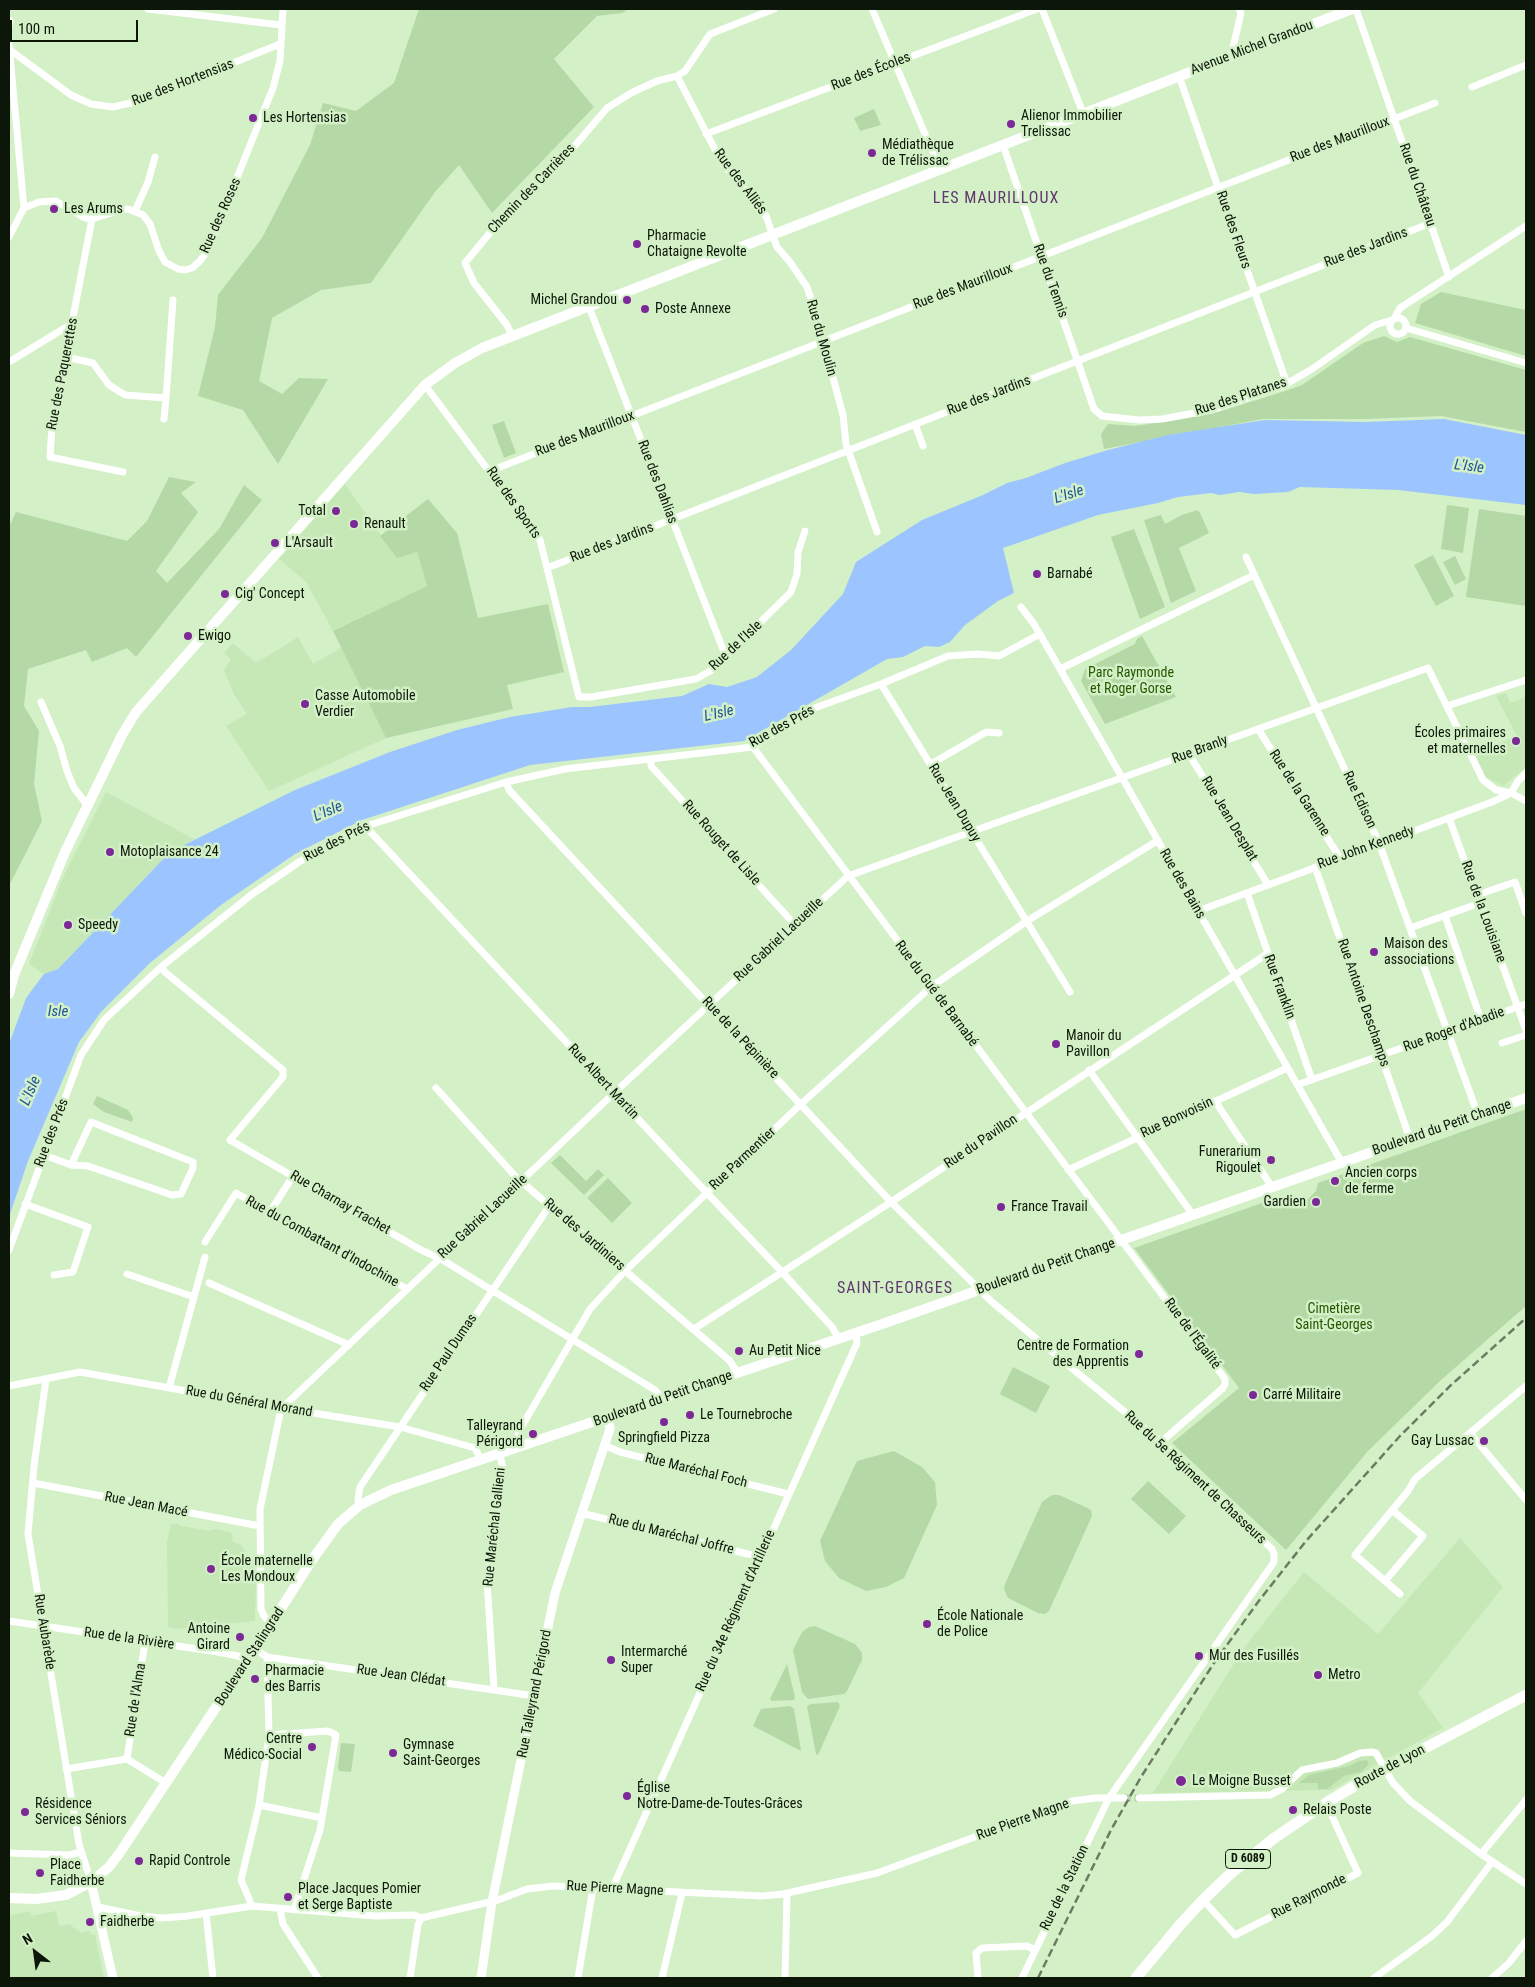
<!DOCTYPE html>
<html>
<head>
<meta charset="utf-8">
<style>
  body { margin:0 }
  #map { position:relative; width:1535px; height:1987px; overflow:hidden; background:#d3f0c6; font-family:"Roboto Condensed",sans-serif }
  canvas { display:block }
  .frame { position:absolute; inset:0; border:10px solid #0d1709; pointer-events:none }
  .north { position:absolute; left:10px; top:1927px; width:50px; height:50px; -webkit-text-stroke:4px #d3f0c6; paint-order:stroke; rotate:330deg; font-size:14px; font-weight:700; line-height:20px; text-align:center; color:#0d1709 }
  .north::after { content:''; display:block; margin:auto; width:18px; height:22px; background:#0d1709; clip-path:polygon(50% 0,100% 100%,50% 72%,0 100%) }
  .scale { position:absolute; left:10px; top:20px; width:128px; height:22px; box-sizing:border-box; border:2px solid #0d1709; border-top:0; padding-left:6px; font-size:15px; line-height:18px; white-space:nowrap; color:#0d1709; -webkit-text-stroke:4px #d3f0c6; paint-order:stroke }
</style>
</head>
<body>
<div id="map">
<canvas width="1535" height="1987"></canvas>
<div class="frame"></div>
<div class="north">N</div>
<div class="scale">100 m</div>
</div>
<script>
const context = document.querySelector('canvas').getContext('2d');
context.lineJoin = 'round';
function fillPath(path, color) {
  context.fillStyle = color;
  context.fill(path, 'evenodd');
}
function toPath(rows) {
  const path = new Path2D();
  for (const r of rows) {
    if (r.length === 3) {
      path.moveTo(r[0] + r[2], r[1]);
      path.arc(r[0], r[1], r[2], 0, 2 * Math.PI);
      continue;
    }
    path.moveTo(r[0], r[1]);
    for (let i = 2; i < r.length; i += 2) path.lineTo(r[i], r[i + 1]);
  }
  return path;
}
function stroke(path, color, width, dash) {
  context.strokeStyle = color;
  context.lineWidth = width;
  context.lineCap = dash ? 'butt' : 'round';
  context.setLineDash(dash || []);
  context.stroke(path);
}
function write(font, color, halo, rows, align = 'center') {
  context.font = font + ' "Roboto Condensed",sans-serif';
  context.lineWidth = 5;
  context.setLineDash([]);
  context.textBaseline = 'middle';
  context.strokeStyle = halo;
  context.fillStyle = color;
  for (const [text, x, y, turn = 0] of rows) {
    context.save();
    context.translate(x, y);
    context.rotate((+turn || 0) * Math.PI / 180);
    context.textAlign = isNaN(turn) ? turn : align;
    if (halo) context.strokeText(text, 0, 0);
    context.fillText(text, 0, 0);
    context.restore();
  }
}
const built = toPath([
  [345,484,397,558,417,552,427,586,333,631,306,582,279,559],
  [298,637,313,664,342,647,386,738,269,791,226,726,247,714,234,694,224,670,231,659,224,653,233,643,256,663],
  [1506,693,1510,703,1526,697,1526,767,1503,786,1485,776,1475,753,1517,736,1496,696],
  [106,792,194,839,170,852,58,969,44,974,29,964,64,875],
  [176,1522,181,1526,210,1531,215,1529,230,1532,233,1536,232,1541,241,1545,246,1552,245,1557,250,1557,254,1561,253,1583,256,1583,255,1621,175,1629,168,1627,167,1542,171,1524,175,1525],
  [1460,1538,1503,1587,1418,1693,1443,1728,1331,1790,1153,1793,1243,1649,1304,1572,1378,1634],
  [30,1911,31,1916,56,1911,59,1926,69,1924,81,1933,90,1931,91,1935,95,1935,104,1978,9,1978,9,1916]
]);
const green = toPath([
  [419,9,629,9,622,13,597,16,554,59,594,107,492,213,459,165,435,192,371,283,321,290,272,318,259,381,282,394,299,378,328,379,278,464,243,410,198,396,215,327,218,295,262,238,310,145,323,103,356,111,394,83],
  [874,109,881,125,860,131,854,118],
  [1441,292,1526,310,1526,356,1415,323,1421,304],
  [1384,336,1397,342,1410,337,1526,370,1526,432,1441,416,1366,419,1263,419,1104,449,1101,434,1108,424,1135,426,1176,420,1215,413,1282,392,1302,385,1363,343],
  [504,421,516,453,504,458,492,425],
  [169,477,196,482,181,493,198,512,156,571,167,583,219,529,244,485,262,500,136,657,127,648,92,662,86,650,28,669,24,706,39,731,34,784,42,821,9,886,9,527,16,512,127,541,147,521],
  [428,499,457,533,478,618,548,604,564,672,507,685,513,709,386,738,333,631,427,586,417,552,397,558,380,536],
  [1447,505,1469,508,1463,553,1441,549],
  [1479,509,1526,516,1526,606,1466,597],
  [1197,510,1200,513,1209,533,1179,548,1196,591,1171,603,1144,520,1161,515,1165,524,1182,515],
  [1134,529,1165,607,1140,619,1111,537],
  [1433,555,1454,596,1436,606,1414,565],
  [1455,556,1466,579,1455,585,1443,562],
  [1142,636,1176,697,1105,724,1081,681,1085,669,1135,644,1137,639],
  [97,1096,128,1110,133,1118,132,1122,104,1112,93,1104],
  [1526,1109,1526,1306,1441,1380,1368,1451,1286,1550,1172,1443,1239,1388,1134,1248,1282,1196,1293,1203,1305,1202,1316,1191,1318,1183],
  [560,1155,586,1181,598,1169,604,1175,584,1195,551,1163],
  [608,1178,632,1203,612,1223,587,1198],
  [1013,1367,1050,1386,1036,1413,1000,1394],
  [894,1451,922,1467,935,1482,937,1505,904,1578,886,1587,866,1591,839,1578,825,1561,820,1541,857,1461],
  [1148,1481,1186,1516,1169,1534,1131,1499],
  [1052,1495,1059,1495,1083,1506,1091,1510,1092,1516,1049,1611,1045,1614,1038,1613,1008,1598,1004,1589,1005,1584,1042,1502],
  [815,1626,855,1644,862,1653,862,1660,847,1691,844,1694,808,1699,802,1692,793,1650,802,1632,809,1627],
  [787,1664,795,1697,794,1700,772,1701,770,1699],
  [838,1702,840,1706,818,1755,816,1754,807,1706,811,1704],
  [790,1706,794,1709,801,1751,753,1726,761,1709],
  [341,1743,355,1744,351,1772,339,1771,338,1768],
  [1367,1760,1369,1764,1361,1772,1344,1776,1327,1789,1318,1789,1318,1783,1299,1783,1309,1775,1349,1766,1359,1761]
]);
const water = toPath([
  [1444,419,1526,435,1526,505,1398,490,1300,487,1288,492,1254,494,1239,492,1220,495,1211,493,1178,497,1158,503,1098,515,1003,548,1014,593,998,601,965,625,950,642,939,647,925,646,903,657,887,659,744,741,530,765,362,820,295,854,221,905,150,963,101,1012,79,1042,28,1161,9,1217,9,1044,26,998,44,974,58,969,170,852,295,790,390,752,457,730,510,717,572,707,590,707,682,696,709,684,727,687,757,677,791,650,843,594,856,562,922,520,983,495,1007,483,1026,478,1065,463,1108,450,1168,435,1265,420,1365,422]
]);
const minorTunnel = toPath([
  [1124,1798,1139,1798]
]);
const minor = toPath([
  [148,9,281,25],
  [872,9,931,148,942,169],
  [1042,9,1083,113],
  [1356,9,1449,277],
  [9,25,10,21],
  [9,45,24,208],
  [10,50,71,95,91,104,113,107,139,101,280,44],
  [1231,56,1241,13,1239,9],
  [677,76,721,161,766,216,777,247,790,262,807,287,815,310,843,415,846,444,877,532],
  [1179,76,1287,384],
  [1472,87,1526,65],
  [706,134,1037,9],
  [1003,145,1094,409,1102,416,1139,420,1162,419,1211,410,1283,386,1312,369,1375,325,1392,320],
  [135,211,148,182,155,157],
  [92,219,52,426,50,457,123,472],
  [9,237,24,208,39,202,56,201,85,218,92,219,121,210,128,209,143,215,150,224,159,251,165,262,178,269,185,270,192,268,200,261,208,250,273,88,280,61,283,9],
  [589,307,726,657],
  [1398,326,8],
  [1394,319,1400,308,1526,226],
  [1406,328,1526,363],
  [512,336,507,325,474,283,465,263,503,217,561,162,607,108,631,93,657,81,677,76,685,71,710,34,774,9],
  [66,357,93,363,109,385,125,395,166,398,173,300],
  [9,362,73,323],
  [425,385,540,540,579,697,591,697,696,679,712,670,791,592,797,574,798,552,805,531],
  [164,419,166,398],
  [915,424,923,446],
  [490,471,1435,103],
  [1246,557,1379,843,1478,1115],
  [547,568,1431,223],
  [1021,607,1034,624,1060,669,1342,1163],
  [1060,669,1254,575],
  [881,684,1070,992],
  [41,702,60,746,67,771,74,788,88,806],
  [1447,706,1526,680],
  [1258,729,1340,858],
  [753,747,1225,1379,1225,1384,1223,1388,1161,1442],
  [1189,754,1268,885],
  [651,759,651,766,795,925],
  [931,764,986,732,999,733],
  [506,782,509,790,891,1202,992,1302,1161,1442,1272,1549,1274,1554,1274,1562,1109,1798,1022,1978],
  [1449,818,1526,1030],
  [365,826,707,1193,782,1272,832,1327,839,1339],
  [1315,867,1410,1139],
  [1247,893,1312,1080],
  [1477,895,1515,882,1526,913],
  [1198,911,1492,802,1511,793,1518,781,1526,773],
  [1445,916,1481,1020],
  [1410,928,1480,903],
  [161,967,165,972,283,1070,283,1077,230,1140,421,1250,441,1259,655,1390,662,1398],
  [1502,1043,1526,1035],
  [1089,1070,1193,1215],
  [1297,1085,1526,1004],
  [436,1088,516,1177,729,1360,738,1373],
  [1215,1101,1272,1187],
  [44,1155,71,1165,88,1166,172,1195,181,1194,193,1168,193,1162,91,1122,71,1165],
  [1068,1170,1287,1068],
  [25,1204,88,1227,73,1272,54,1275],
  [270,1212,293,1176],
  [205,1242,236,1193,407,1289],
  [9,1250,81,1055,104,1020,161,967,251,895,299,862,363,827,506,782,565,769,753,747,809,710,881,684,948,656,978,654,999,656,1040,634],
  [127,1274,194,1297],
  [209,1283,349,1345],
  [694,1329,891,1202,1267,954],
  [46,1379,34,1466,28,1534,79,1844,91,1882],
  [9,1386,80,1372,282,1408,400,1427,475,1448,481,1460],
  [169,1388,205,1257],
  [1470,1433,1526,1500],
  [604,1445,620,1452,788,1494],
  [520,1447,518,1433,590,1309,625,1271,707,1193,801,1104,931,987,1027,921,1157,841],
  [33,1483,260,1526],
  [360,1505,358,1500,360,1487,550,1205],
  [581,1513,760,1557],
  [1385,1581,1423,1536,1392,1510],
  [1400,1594,1355,1555,1408,1491,1415,1479,1526,1386],
  [9,1621,218,1652,238,1656,248,1660],
  [271,1624,264,1616,261,1609,260,1509,281,1409,614,1093,848,876,1428,668,1483,780,1496,790,1511,793,1526,801],
  [267,1657,535,1696],
  [494,1689,487,1581,503,1470,500,1454],
  [269,1735,328,1731,336,1735,320,1830,294,1910],
  [127,1759,145,1642],
  [66,1769,127,1759,166,1783],
  [1139,1798,1270,1795,1282,1789,1302,1770,1337,1763,1360,1753,1372,1752,1376,1753,1393,1783,1410,1801,1481,1854,1526,1884],
  [259,1805,322,1818],
  [9,1853,69,1855,81,1852],
  [1481,1854,1526,1800],
  [612,1889,857,1343,856,1333],
  [1203,1900,1235,1935,1358,1873,1326,1803],
  [252,1906,241,1880,259,1805,269,1735,267,1657,255,1649],
  [98,1907,141,1916,162,1918,188,1916,252,1906,375,1916,414,1915,421,1918,498,1900,527,1889,553,1886,762,1896,783,1894,877,1873,1072,1801,1095,1798,1124,1798],
  [280,1909,283,1924,318,1978],
  [206,1913,213,1978],
  [410,1978,418,1925,421,1918],
  [578,1978,593,1888],
  [662,1978,682,1893],
  [785,1978,787,1894],
  [978,1978,976,1953,982,1948,1027,1946,1035,1950],
  [1374,1978,1432,1936,1447,1922,1492,1862],
  [1492,1978,1509,1963,1526,1941]
]);
const tertiary = toPath([
  [91,1882,113,1978],
  [481,1978,492,1902,555,1593,610,1429,608,1417]
]);
const secondary = toPath([
  [9,994,14,975,65,852,122,735,136,712,425,385,455,363,482,348,1352,9],
  [9,1898,36,1899,66,1895,91,1882,109,1867,119,1854,271,1624,312,1560,338,1524,360,1505,391,1490,885,1323,1526,1098]
]);
const primary = toPath([
  [1136,1978,1179,1926,1203,1900,1229,1875,1273,1839,1326,1803,1366,1779,1526,1695]
]);
const rail = toPath([
  [1038,1978,1111,1830,1141,1777,1214,1663,1258,1602,1306,1541,1400,1436,1450,1386,1526,1318]
]);
const markers = [
  [253,118,5,"#7c2897"],
  [1011,124,5,"#7c2897"],
  [872,153,5,"#7c2897"],
  [54,209,5,"#7c2897"],
  [637,244,5,"#7c2897"],
  [627,300,5,"#7c2897"],
  [645,309,5,"#7c2897"],
  [336,511,5,"#7c2897"],
  [354,524,5,"#7c2897"],
  [275,543,5,"#7c2897"],
  [1037,574,5,"#7c2897"],
  [225,594,5,"#7c2897"],
  [188,636,5,"#7c2897"],
  [305,704,5,"#7c2897"],
  [1516,741,5,"#7c2897"],
  [110,852,5,"#7c2897"],
  [68,925,5,"#7c2897"],
  [1374,952,5,"#7c2897"],
  [1056,1044,5,"#7c2897"],
  [1271,1160,5,"#7c2897"],
  [1335,1181,5,"#7c2897"],
  [1316,1202,5,"#7c2897"],
  [1001,1207,5,"#7c2897"],
  [739,1351,5,"#7c2897"],
  [1139,1354,5,"#7c2897"],
  [1253,1395,5,"#7c2897"],
  [690,1415,5,"#7c2897"],
  [664,1422,5,"#7c2897"],
  [533,1434,5,"#7c2897"],
  [1484,1441,5,"#7c2897"],
  [211,1569,5,"#7c2897"],
  [927,1624,5,"#7c2897"],
  [240,1637,5,"#7c2897"],
  [1199,1656,5,"#7c2897"],
  [611,1660,5,"#7c2897"],
  [1318,1675,5,"#7c2897"],
  [255,1679,5,"#7c2897"],
  [312,1747,5,"#7c2897"],
  [393,1753,5,"#7c2897"],
  [1181,1781,6,"#7c2897"],
  [627,1796,5,"#7c2897"],
  [1293,1810,5,"#7c2897"],
  [25,1812,5,"#7c2897"],
  [139,1861,5,"#7c2897"],
  [40,1873,5,"#7c2897"],
  [288,1897,5,"#7c2897"],
  [90,1922,5,"#7c2897"]
];
const shields = [
  [1248,1859,45]
];
const shieldNames = [
  ["D 6089",1248,1859]
];
const streetNames = [
  ["Avenue Michel Grandou",1252,48,-21],
  ["Rue des Écoles",871,72,-21],
  ["Rue des Hortensias",183,83,-21],
  ["Rue des Maurilloux",1340,140,-21],
  ["Rue des Alliés",740,182,53],
  ["Rue du Château",1417,185,71],
  ["Chemin des Carrières",532,189,-46],
  ["Rue des Roses",221,216,-66],
  ["Rue des Fleurs",1233,230,71],
  ["Rue des Jardins",1366,248,-21],
  ["Rue du Tennis",1050,281,70],
  ["Rue des Maurilloux",963,287,-21],
  ["Rue du Moulin",821,338,74],
  ["Rue des Paquerettes",63,374,-79],
  ["Rue des Jardins",989,396,-21],
  ["Rue des Platanes",1241,397,-18],
  ["Rue des Maurilloux",585,434,-21],
  ["Rue des Dahlias",657,482,69],
  ["Rue des Sports",513,503,55],
  ["Rue des Jardins",612,543,-21],
  ["Rue de l'Isle",736,646,-43],
  ["Rue des Prés",782,727,-29],
  ["Rue Branly",1200,750,-20],
  ["Rue de la Garenne",1299,793,57],
  ["Rue Edison",1359,800,65],
  ["Rue Jean Dupuy",954,803,59],
  ["Rue Jean Desplat",1229,819,59],
  ["Rue des Prés",337,842,-27],
  ["Rue Rouget de Lisle",721,843,48],
  ["Rue John Kennedy",1366,848,-20],
  ["Rue des Bains",1182,884,60],
  ["Rue de la Louisiane",1483,912,70],
  ["Rue Gabriel Lacueille",779,940,-43],
  ["Rue Franklin",1279,987,70],
  ["Rue du Gué de Barnabé",936,994,53],
  ["Rue Antoine Deschamps",1363,1003,71],
  ["Rue Roger d'Abadie",1454,1030,-20],
  ["Rue de la Pépinière",740,1038,47],
  ["Rue Albert Martin",603,1082,47],
  ["Rue Bonvoisin",1177,1118,-25],
  ["Boulevard du Petit Change",1442,1128,-19],
  ["Rue des Prés",52,1133,-69],
  ["Rue du Pavillon",981,1142,-34],
  ["Rue Parmentier",743,1159,-43],
  ["Rue Charnay Frachet",340,1203,30],
  ["Rue Gabriel Lacueille",483,1217,-43],
  ["Rue des Jardiniers",584,1235,41],
  ["Rue du Combattant d'Indochine",322,1242,29],
  ["Boulevard du Petit Change",1046,1267,-19],
  ["Rue de l'Égalité",1192,1334,53],
  ["Rue Paul Dumas",449,1353,-56],
  ["Boulevard du Petit Change",663,1399,-19],
  ["Rue du Général Morand",249,1402,10],
  ["Rue Maréchal Foch",696,1471,14],
  ["Rue du 5e Régiment de Chasseurs",1195,1478,43],
  ["Rue Jean Macé",146,1505,11],
  ["Rue Maréchal Gallieni",495,1527,-84],
  ["Rue du Maréchal Joffre",671,1535,14],
  ["Rue du 34e Régiment d'Artillerie",736,1611,-66],
  ["Rue Aubarède",44,1632,81],
  ["Rue de la Rivière",129,1639,8],
  ["Boulevard Stalingrad",250,1657,-57],
  ["Rue Jean Clédat",401,1676,8],
  ["Rue Talleyrand Périgord",535,1694,-79],
  ["Rue de l'Alma",136,1700,-81],
  ["Route de Lyon",1390,1767,-28],
  ["Rue Pierre Magne",1023,1820,-20],
  ["Rue de la Station",1065,1888,-64],
  ["Rue Pierre Magne",615,1889,3],
  ["Rue Raymonde",1309,1897,-27]
];
const poiNames = [
  ["Alienor Immobilier",1021,116],
  ["Trelissac",1021,132],
  ["Les Hortensias",263,118],
  ["Médiathèque",882,145],
  ["de Trélissac",882,161],
  ["Les Arums",64,209],
  ["Pharmacie",647,236],
  ["Chataigne Revolte",647,252],
  ["Michel Grandou",617,300,"right"],
  ["Poste Annexe",655,309],
  ["Total",326,511,"right"],
  ["Renault",364,524],
  ["L'Arsault",285,543],
  ["Barnabé",1047,574],
  ["Cig' Concept",235,594],
  ["Ewigo",198,636],
  ["Casse Automobile",315,696],
  ["Verdier",315,712],
  ["Écoles primaires",1506,733,"right"],
  ["et maternelles",1506,749,"right"],
  ["Motoplaisance 24",120,852],
  ["Speedy",78,925],
  ["Maison des",1384,944],
  ["associations",1384,960],
  ["Manoir du",1066,1036],
  ["Pavillon",1066,1052],
  ["Funerarium",1261,1152,"right"],
  ["Rigoulet",1261,1168,"right"],
  ["Ancien corps",1345,1173],
  ["de ferme",1345,1189],
  ["Gardien",1306,1202,"right"],
  ["France Travail",1011,1207],
  ["Centre de Formation",1129,1346,"right"],
  ["des Apprentis",1129,1362,"right"],
  ["Au Petit Nice",749,1351],
  ["Carré Militaire",1263,1395],
  ["Le Tournebroche",700,1415],
  ["Talleyrand",523,1426,"right"],
  ["Périgord",523,1442,"right"],
  ["Springfield Pizza",664,1438,"center"],
  ["Gay Lussac",1474,1441,"right"],
  ["École maternelle",221,1561],
  ["Les Mondoux",221,1577],
  ["École Nationale",937,1616],
  ["de Police",937,1632],
  ["Antoine",230,1629,"right"],
  ["Girard",230,1645,"right"],
  ["Intermarché",621,1652],
  ["Super",621,1668],
  ["Mur des Fusillés",1209,1656],
  ["Pharmacie",265,1671],
  ["des Barris",265,1687],
  ["Metro",1328,1675],
  ["Centre",302,1739,"right"],
  ["Médico-Social",302,1755,"right"],
  ["Gymnase",403,1745],
  ["Saint-Georges",403,1761],
  ["Le Moigne Busset",1192,1781],
  ["Église",637,1788],
  ["Notre-Dame-de-Toutes-Grâces",637,1804],
  ["Résidence",35,1804],
  ["Services Séniors",35,1820],
  ["Relais Poste",1303,1810],
  ["Rapid Controle",149,1861],
  ["Place",50,1865],
  ["Faidherbe",50,1881],
  ["Place Jacques Pomier",298,1889],
  ["et Serge Baptiste",298,1905],
  ["Faidherbe",100,1922]
];
const parkNames = [
  ["Parc Raymonde",1131,673],
  ["et Roger Gorse",1131,689],
  ["Cimetière",1334,1309],
  ["Saint-Georges",1334,1325]
];
const waterNames = [
  ["L'Isle",1469,467,7],
  ["L'Isle",1069,495,-18],
  ["L'Isle",719,714,-13],
  ["L'Isle",328,812,-23],
  ["Isle",58,1012],
  ["L'Isle",31,1091,-67]
];
const quarterNames = [
  ["LES MAURILLOUX",996,199],
  ["SAINT-GEORGES",895,1289]
];
fillPath(built, '#c6e8b7');
fillPath(green, '#b5d9a6');
fillPath(water, '#9cc5ff');
stroke(minorTunnel, '#b5cfaa', 7, [7, 3.5]);
stroke(minor, '#fff', 7);
stroke(tertiary, '#fff', 9);
stroke(secondary, '#fff', 10);
stroke(primary, '#fff', 11);
stroke(rail, '#6a7d62', 2.5, [8, 4]);
for (const [x, y, r, color] of markers) {
  const dot = new Path2D();
  dot.arc(x, y, r, 0, 2 * Math.PI);
  context.fillStyle = color;
  context.fill(dot);
  stroke(dot, '#d3f0c6', 2);
}
for (const [x, y, w] of shields) {
  const box = new Path2D();
  box.roundRect(x - w / 2, y - 9.5, w, 19, 4);
  context.fillStyle = '#d3f0c6';
  context.fill(box);
  stroke(box, '#0d1709', 1);
}
write('bold 12px', '#0d1709', null, shieldNames);
write('14px', '#0d1709', '#d3f0c6', streetNames);
write('14px', '#0d1709', '#d3f0c6', poiNames, 'left');
write('14px', '#255700', '#d3f0c6', parkNames);
write('italic 15px', '#1f5397', '#d3f0c6', waterNames);
context.letterSpacing = '1px';
write('16px', '#5f376e', '#d3f0c6', quarterNames);
context.letterSpacing = '0px';
</script>
</body>
</html>
